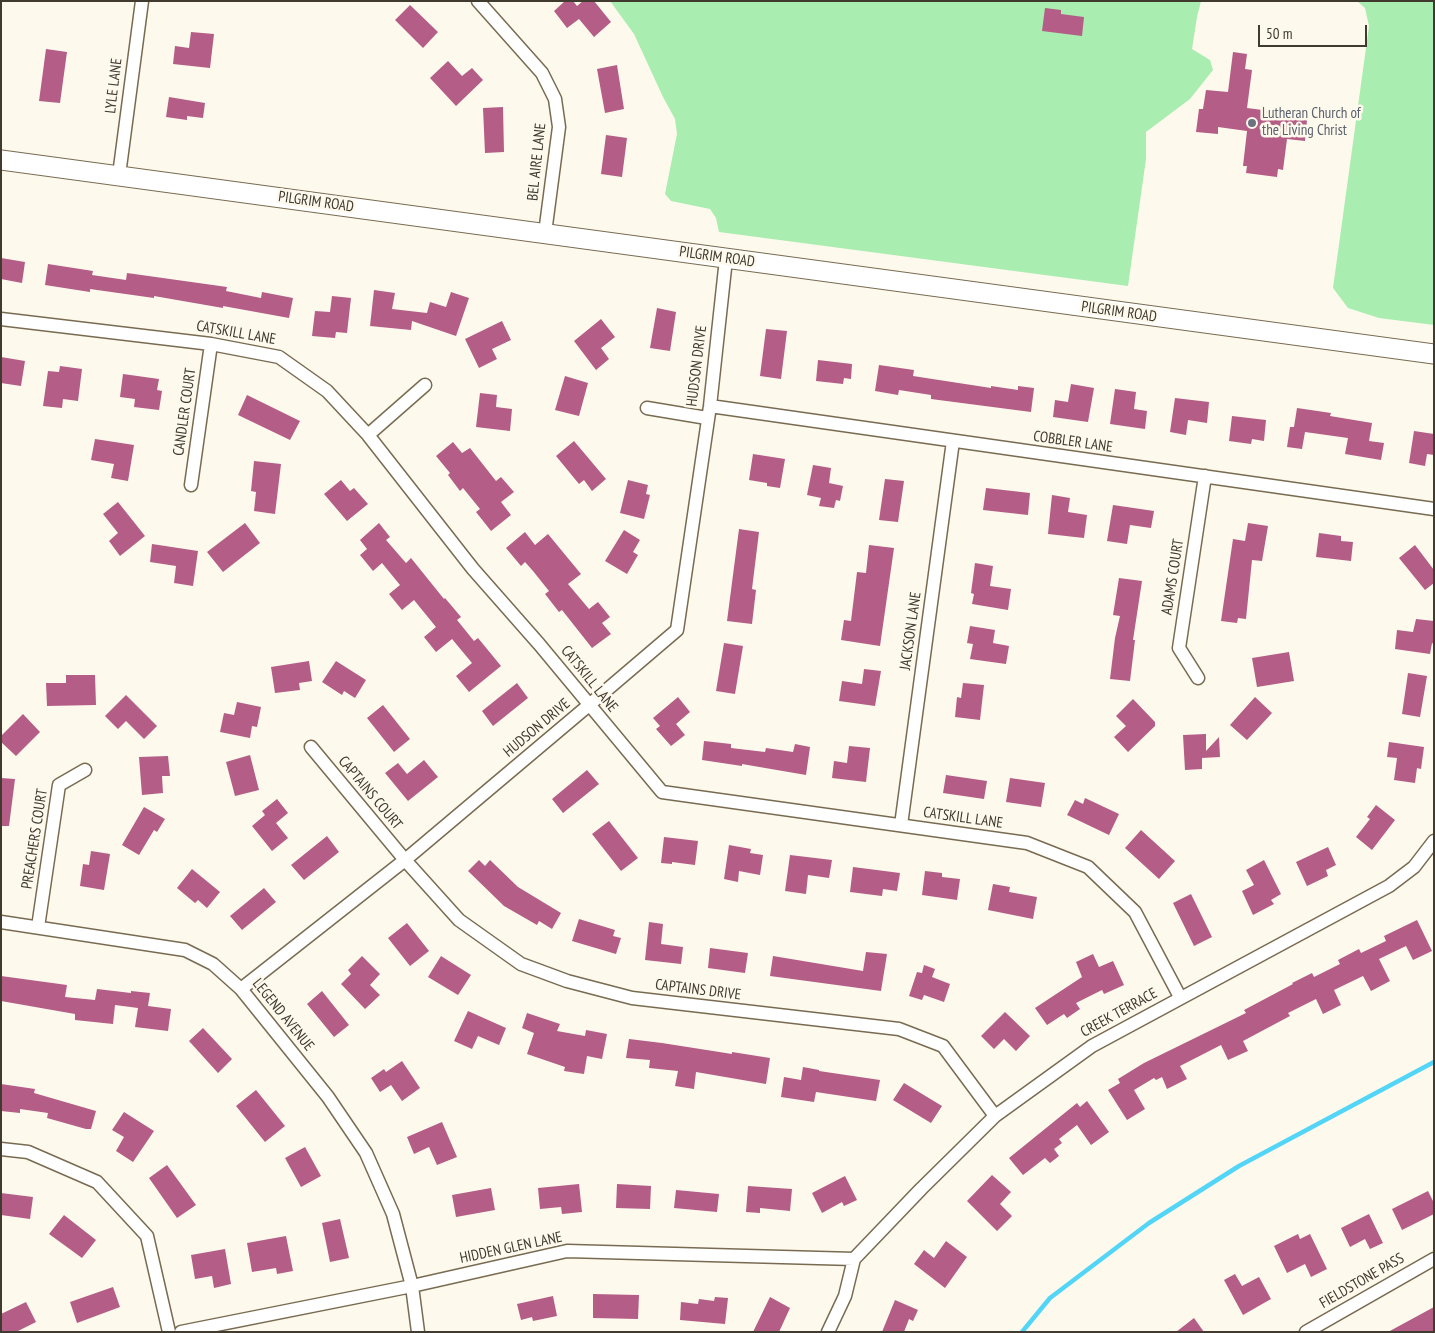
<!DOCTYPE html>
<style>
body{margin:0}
#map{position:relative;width:1435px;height:1333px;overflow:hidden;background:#fef9ed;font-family:"PT Sans Narrow",sans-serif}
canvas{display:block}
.frame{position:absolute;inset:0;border:2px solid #403a2f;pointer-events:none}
.scale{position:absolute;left:1258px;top:25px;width:109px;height:22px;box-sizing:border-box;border:2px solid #403a2f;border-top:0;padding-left:6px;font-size:15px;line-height:18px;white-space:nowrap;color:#403a2f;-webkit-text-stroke:4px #fef9ed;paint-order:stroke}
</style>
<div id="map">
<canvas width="1435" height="1333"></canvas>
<div class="frame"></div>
<div class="scale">50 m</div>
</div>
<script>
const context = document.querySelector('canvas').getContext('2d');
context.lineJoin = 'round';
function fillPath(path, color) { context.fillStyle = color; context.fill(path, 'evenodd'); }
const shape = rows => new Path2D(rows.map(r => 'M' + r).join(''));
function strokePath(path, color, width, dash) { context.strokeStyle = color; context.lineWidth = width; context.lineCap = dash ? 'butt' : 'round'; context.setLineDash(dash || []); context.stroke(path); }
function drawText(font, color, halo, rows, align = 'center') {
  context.font = font + ' "PT Sans Narrow",sans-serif'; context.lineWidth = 5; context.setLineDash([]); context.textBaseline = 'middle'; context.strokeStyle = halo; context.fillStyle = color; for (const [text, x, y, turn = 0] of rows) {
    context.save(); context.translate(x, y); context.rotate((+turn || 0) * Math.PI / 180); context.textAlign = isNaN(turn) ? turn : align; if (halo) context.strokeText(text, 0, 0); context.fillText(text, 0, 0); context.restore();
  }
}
const green = shape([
 [610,1,1201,1,1197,17,1192,49,1210,60,1213,70,1190,99,1146,132,1146,159,1128,286,719,232,716,218,710,209,671,201,665,194,677,134,675,119,663,97,634,34],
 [1357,1,1434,1,1434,325,1379,318,1348,308,1333,288,1369,26,1365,8]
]);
const stream = shape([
 [1022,1332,1050,1298,1149,1223,1239,1166,1434,1062]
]);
const building = shape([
 [565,1,573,1,577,6,583,1,594,1,611,22,594,37,579,19,567,28,554,11],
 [410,5,438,32,423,48,395,20],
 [1045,8,1061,10,1061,14,1084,17,1082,36,1042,31],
 [191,32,214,34,210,68,173,64,175,46,189,48],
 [46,49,67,52,60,103,39,101],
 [1233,52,1247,54,1245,69,1252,70,1247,108,1278,112,1277,116,1307,120,1305,141,1287,139,1283,170,1278,169,1277,177,1246,173,1247,166,1243,166,1247,131,1218,127,1218,134,1196,132,1199,109,1203,109,1206,90,1228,92],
 [448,61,462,76,472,68,483,80,456,106,430,78],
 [617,65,624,109,605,113,597,69],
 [169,97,205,103,203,118,187,116,187,120,166,117],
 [503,107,504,152,485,153,483,108],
 [606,135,627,138,622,177,601,174],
 [1,258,25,262,22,283,1,279],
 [48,264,93,271,92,275,126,280,127,273,227,287,226,291,261,298,262,292,293,298,289,318,223,306,223,308,154,296,154,298,90,289,90,292,45,285],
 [374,290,395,293,392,309,427,313,430,302,446,307,451,292,469,298,456,336,412,321,411,330,370,326],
 [332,296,351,298,347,333,336,332,335,338,312,336,315,311,330,312],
 [657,308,676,312,670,351,650,348],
 [601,319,615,337,601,348,609,359,596,370,574,341],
 [502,321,511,340,492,349,497,359,479,368,465,339],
 [766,329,787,331,781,379,760,376],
 [1,357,25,361,21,386,1,383],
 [818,360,852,364,851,379,844,378,843,384,816,381],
 [879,365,914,370,913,376,991,388,991,386,1018,390,1018,386,1034,388,1031,412,931,399,931,395,899,390,898,395,875,391],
 [60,366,82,369,78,401,63,399,62,408,43,406,48,371,59,372],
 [123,374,159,379,157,390,162,391,159,410,134,407,135,399,120,397],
 [565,376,588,383,579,416,555,410],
 [1071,384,1094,388,1088,422,1053,417,1055,400,1068,402],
 [1115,389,1136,392,1134,409,1147,411,1145,429,1110,424],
 [480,393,497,395,496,407,512,409,510,431,476,427],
 [247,395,300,421,290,440,238,415],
 [1175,398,1209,402,1207,423,1188,420,1186,435,1170,432],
 [1297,408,1331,413,1330,416,1372,423,1369,441,1384,443,1381,460,1345,454,1348,438,1305,432,1302,449,1287,447,1290,427,1294,427],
 [1232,416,1266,420,1264,441,1252,439,1251,444,1229,441],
 [1414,431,1434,434,1434,455,1427,454,1425,466,1409,463],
 [95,439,134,445,128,481,111,478,114,464,91,460],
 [574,441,606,479,592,491,584,480,579,484,556,456],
 [453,442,462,453,470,448,496,481,501,477,514,492,501,502,511,515,491,531,476,512,480,509,463,488,460,491,448,475,450,473,436,456],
 [753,454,785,459,780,488,767,486,767,483,749,480],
 [254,461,281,464,275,514,254,511,256,492,251,491],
 [813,465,831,468,829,483,843,486,840,501,836,500,834,508,819,506,821,498,807,495],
 [885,479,904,481,898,522,879,520],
 [341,480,350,491,354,488,368,504,347,521,324,494],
 [628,480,648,485,646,494,650,495,644,519,620,513],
 [986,488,1030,493,1028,515,983,510],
 [1052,495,1070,498,1068,512,1087,515,1084,538,1048,534],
 [118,502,145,536,120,556,109,541,118,533,103,514],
 [1113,505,1154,511,1151,528,1130,525,1127,544,1107,541],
 [245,523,260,543,223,572,207,552],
 [379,523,390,537,386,540,406,563,411,558,444,599,445,598,461,617,457,620,474,641,478,638,501,666,469,692,456,676,472,663,452,639,436,652,424,637,436,627,414,600,402,610,389,594,400,585,382,563,373,571,360,555,367,549,360,540],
 [1248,523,1268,526,1262,561,1252,560,1246,619,1238,618,1237,623,1221,621,1233,539,1245,541],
 [739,529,759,532,752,589,756,590,752,624,727,621],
 [624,530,640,540,633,552,638,555,627,574,605,561],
 [525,532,535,545,548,534,581,574,568,584,589,609,598,602,610,617,602,623,611,634,592,648,562,610,559,612,545,594,549,591,533,571,525,562,521,566,506,548],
 [1319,533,1341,536,1341,541,1353,542,1351,561,1316,557],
 [152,544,198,551,193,586,174,583,176,566,150,562],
 [869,545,894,548,880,646,841,640,844,620,851,621,857,572,866,573],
 [1415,545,1434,570,1434,583,1425,590,1399,558],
 [975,563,993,566,990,586,1011,589,1008,610,972,604,974,594,971,593],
 [1119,578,1142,581,1133,640,1135,640,1130,681,1110,679,1115,638,1120,616,1113,615],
 [1416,619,1434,621,1434,644,1432,643,1430,654,1395,649,1397,630,1413,632],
 [970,626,995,630,993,643,1009,646,1006,664,970,659,973,644,967,643],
 [724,643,743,646,735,694,716,691],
 [1289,652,1294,681,1257,687,1252,658],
 [309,661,312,681,299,683,300,690,275,693,271,667],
 [336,661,366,680,355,698,344,691,342,695,322,682],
 [864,669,881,671,875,706,839,701,842,681,862,684],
 [1408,673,1427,676,1420,717,1402,714],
 [66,675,95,675,96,705,47,706,46,683,66,683],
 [517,683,528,698,493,726,482,711],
 [963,683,984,685,980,720,955,717,957,697,961,698],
 [126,695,157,726,144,739,126,721,118,729,105,716],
 [678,697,690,712,676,724,685,735,671,746,656,729,660,726,653,718],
 [1255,697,1272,713,1247,740,1230,725],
 [1133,699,1155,722,1155,726,1128,752,1114,737,1126,726,1116,716],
 [237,702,261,707,257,727,252,726,250,738,220,732,224,713,234,715],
 [383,705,410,739,394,752,367,718],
 [23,714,40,732,16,756,1,742,1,736],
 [1206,734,1206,751,1219,737,1220,757,1202,758,1202,769,1185,770,1183,735],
 [704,741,731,744,731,748,765,752,766,748,793,752,795,744,810,747,806,775,742,764,742,766,702,760],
 [1389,742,1424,747,1421,769,1417,768,1415,783,1394,780,1397,758,1387,757],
 [849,746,870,748,866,782,832,778,834,761,847,763],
 [250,755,259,790,235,796,226,762],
 [168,756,170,776,162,776,163,793,142,795,139,757],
 [424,760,438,777,408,801,385,773,398,763,407,774],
 [587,770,599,784,563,813,552,799],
 [946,775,987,781,984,799,943,793],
 [1,778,15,779,9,826,1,826],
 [1010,778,1045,783,1041,807,1006,802],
 [1085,798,1119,814,1109,835,1067,815,1075,800,1083,804],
 [277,799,288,813,276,823,288,838,272,851,252,826,265,815,262,811],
 [1376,805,1395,820,1372,850,1356,837,1370,819,1367,817],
 [144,807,165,819,157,832,154,830,139,855,122,845],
 [609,821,638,858,621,871,592,834],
 [1141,830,1175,861,1159,879,1125,848],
 [327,836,339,852,304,880,291,865],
 [664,837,698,841,695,865,672,862,672,864,661,863],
 [729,845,751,849,750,853,763,855,760,875,739,871,738,882,724,879],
 [1328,847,1336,865,1326,870,1328,876,1307,886,1296,862],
 [91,851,110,854,104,890,80,886,83,864,89,865],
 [790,855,832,860,829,878,808,875,806,894,785,891],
 [479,860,485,866,490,860,518,887,561,913,552,929,539,921,537,925,504,906,468,871],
 [1264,860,1281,894,1271,900,1274,904,1253,915,1242,891,1254,885,1246,870],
 [853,867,900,873,897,891,883,889,882,896,850,892],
 [192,869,220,892,207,908,198,900,195,903,177,888],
 [925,871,942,873,942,877,960,879,957,900,922,895],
 [993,884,1010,887,1009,892,1037,897,1033,919,988,910],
 [264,888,276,902,242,930,230,916],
 [1191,894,1212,937,1194,946,1173,903],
 [579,919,615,930,613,936,621,938,616,954,572,941],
 [1417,920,1432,951,1413,960,1406,946,1379,959,1390,981,1371,991,1363,976,1334,990,1341,1005,1323,1014,1316,999,1288,1013,1290,1016,1243,1041,1248,1051,1228,1060,1221,1045,1180,1066,1187,1079,1167,1089,1162,1077,1156,1080,1154,1078,1134,1090,1145,1109,1127,1120,1108,1090,1120,1083,1118,1079,1144,1063,1246,1013,1244,1010,1293,984,1292,983,1312,973,1314,977,1340,964,1338,960,1359,949,1361,953,1386,941,1384,936],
 [649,922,663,924,661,944,683,947,681,964,645,960],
 [407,923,429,951,410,966,388,938],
 [710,948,748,953,745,973,708,968],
 [866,952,887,954,881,991,770,976,773,956,863,971],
 [1093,954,1099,967,1113,961,1124,985,1104,994,1102,990,1076,1003,1080,1009,1067,1018,1064,1014,1047,1025,1035,1008,1082,977,1076,962],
 [362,956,380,974,370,985,380,995,365,1009,341,984,351,974,348,970],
 [441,956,471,975,458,995,428,977],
 [924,965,935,969,932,977,950,984,944,1002,924,995,922,1000,909,996,917,972,922,973],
 [1,976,67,985,65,997,95,1000,97,989,131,993,131,991,150,993,148,1006,171,1009,168,1031,135,1027,138,1008,115,1005,113,1024,75,1020,75,1014,1,1001],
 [322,991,349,1025,334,1037,307,1004],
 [468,1011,506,1028,499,1045,478,1036,472,1049,454,1041],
 [1005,1012,1030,1036,1016,1051,1004,1039,994,1049,981,1036],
 [527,1013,560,1024,557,1031,585,1036,586,1030,607,1034,602,1059,587,1056,584,1074,564,1071,565,1067,527,1054,534,1033,522,1028],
 [203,1028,232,1059,218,1073,189,1041],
 [629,1039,662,1043,732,1054,732,1052,770,1058,766,1084,696,1072,694,1089,675,1086,678,1071,649,1068,650,1060,626,1058],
 [402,1061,420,1088,402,1101,391,1085,380,1092,371,1078,384,1069,386,1072],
 [803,1067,819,1070,819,1071,880,1080,876,1101,816,1092,814,1102,781,1097,784,1077,801,1080],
 [904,1083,942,1106,931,1123,893,1100],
 [1,1084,35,1089,34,1093,96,1111,91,1129,86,1129,47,1118,48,1113,20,1109,20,1113,1,1111],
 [256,1090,285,1126,265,1142,236,1106],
 [1087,1101,1109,1132,1091,1145,1077,1125,1059,1139,1062,1143,1054,1149,1059,1156,1050,1163,1045,1158,1023,1175,1009,1158,1077,1103,1080,1107],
 [124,1112,154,1131,133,1162,116,1151,124,1137,112,1130],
 [442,1122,457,1157,437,1165,429,1147,414,1154,407,1137],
 [305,1147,321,1176,301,1187,285,1158],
 [167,1165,196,1205,177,1218,149,1178],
 [992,1175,1011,1192,1000,1204,1012,1216,997,1231,967,1201],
 [845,1176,857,1200,844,1206,842,1202,822,1213,812,1193],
 [579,1184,582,1212,562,1214,561,1207,540,1209,538,1188],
 [617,1184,651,1186,650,1209,616,1208],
 [748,1186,792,1189,790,1211,760,1208,760,1213,746,1212],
 [491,1188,495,1210,456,1217,452,1195],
 [676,1190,719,1194,717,1212,674,1208],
 [1428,1191,1434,1203,1434,1214,1402,1230,1392,1209],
 [1,1193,33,1197,30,1219,1,1215],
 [1369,1214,1383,1243,1370,1249,1365,1239,1350,1247,1341,1228],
 [64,1215,96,1240,82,1258,49,1234],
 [340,1219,349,1258,330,1262,322,1223],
 [1298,1234,1300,1239,1310,1234,1327,1269,1311,1277,1305,1264,1287,1273,1274,1246],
 [286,1236,293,1271,277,1274,276,1268,252,1272,247,1243],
 [946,1241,967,1257,945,1288,914,1264,924,1250,934,1258],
 [225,1249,231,1284,214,1288,212,1276,195,1279,191,1255],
 [1235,1274,1242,1286,1259,1277,1271,1299,1243,1315,1224,1280],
 [113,1287,120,1307,77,1323,70,1302],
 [593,1294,639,1295,638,1319,593,1318],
 [553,1296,557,1316,533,1321,532,1317,521,1320,517,1304],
 [715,1297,728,1298,725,1324,680,1320,681,1302,698,1304,699,1299,714,1301],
 [770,1297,790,1308,779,1332,753,1332],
 [895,1300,918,1310,913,1321,909,1319,904,1332,882,1332],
 [26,1302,36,1322,16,1332,1,1332,1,1314],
 [1434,1307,1434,1332,1388,1332],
 [1194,1318,1204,1332,1176,1332]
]);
const street = shape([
 [478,1,542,73,555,99,559,127,545,233],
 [119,175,142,1],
 [1,319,211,344,279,357,327,391,368,435,473,569,539,644,662,792,1027,843,1088,867,1135,912,1180,997],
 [710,406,1434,509],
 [647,408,707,418],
 [368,435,425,385],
 [191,485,211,344],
 [1198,678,1179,648,1205,476],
 [311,747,405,860,459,920,521,964,567,981,632,998,899,1029,943,1046,995,1116],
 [901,825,953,441],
 [1,922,185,950,213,964,241,989,328,1097,366,1153,393,1214,412,1286,418,1332],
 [38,927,59,785,85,770],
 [241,989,405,860,589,705,677,630,710,406,726,259],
 [1,1149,28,1152,97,1182,147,1236,169,1332],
 [854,1259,921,1189,995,1116,1092,1046,1389,886,1414,867,1434,841],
 [181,1332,412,1286,567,1251,854,1259],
 [828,1332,845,1296,854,1259],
 [1306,1332,1434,1259]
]);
const secondary = shape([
 [1,160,1434,354]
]);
const markers = [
 [1252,123,5,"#6b7280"]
];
const streetNames = [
 ["LYLE LANE",114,86,-83],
 ["BEL AIRE LANE",537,162,-84],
 ["PILGRIM ROAD",316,202,8],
 ["PILGRIM ROAD",717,257,8],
 ["PILGRIM ROAD",1119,312,8],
 ["CATSKILL LANE",236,333,10],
 ["HUDSON DRIVE",697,366,-83],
 ["CANDLER COURT",185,412,-82],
 ["COBBLER LANE",1073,442,8],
 ["ADAMS COURT",1173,577,-81],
 ["JACKSON LANE",911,631,-82],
 ["CATSKILL LANE",589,679,51],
 ["HUDSON DRIVE",537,728,-40],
 ["CAPTAINS COURT",370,793,50],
 ["CATSKILL LANE",963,818,8],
 ["PREACHERS COURT",35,839,-81],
 ["CAPTAINS DRIVE",698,990,7],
 ["CREEK TERRACE",1119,1013,-29],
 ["LEGEND AVENUE",283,1015,51],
 ["HIDDEN GLEN LANE",511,1248,-12],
 ["FIELDSTONE PASS",1362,1281,-30]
];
const worshipNames = [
 ["Lutheran Church of",1262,114],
 ["the Living Christ",1262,131]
];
fillPath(green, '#a9edb0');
strokePath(stream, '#53d5f8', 4.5);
fillPath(building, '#b45d86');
strokePath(street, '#786b51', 15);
strokePath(secondary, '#786b51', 21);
strokePath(street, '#fff', 12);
strokePath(secondary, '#fff', 19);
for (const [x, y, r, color] of markers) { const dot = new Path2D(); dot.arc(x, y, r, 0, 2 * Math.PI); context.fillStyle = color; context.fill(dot); strokePath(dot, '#fef9ed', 2); }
drawText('15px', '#403a2f', '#fef9ed', streetNames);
drawText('15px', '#5b616d', '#fef9ed', worshipNames, 'left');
</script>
